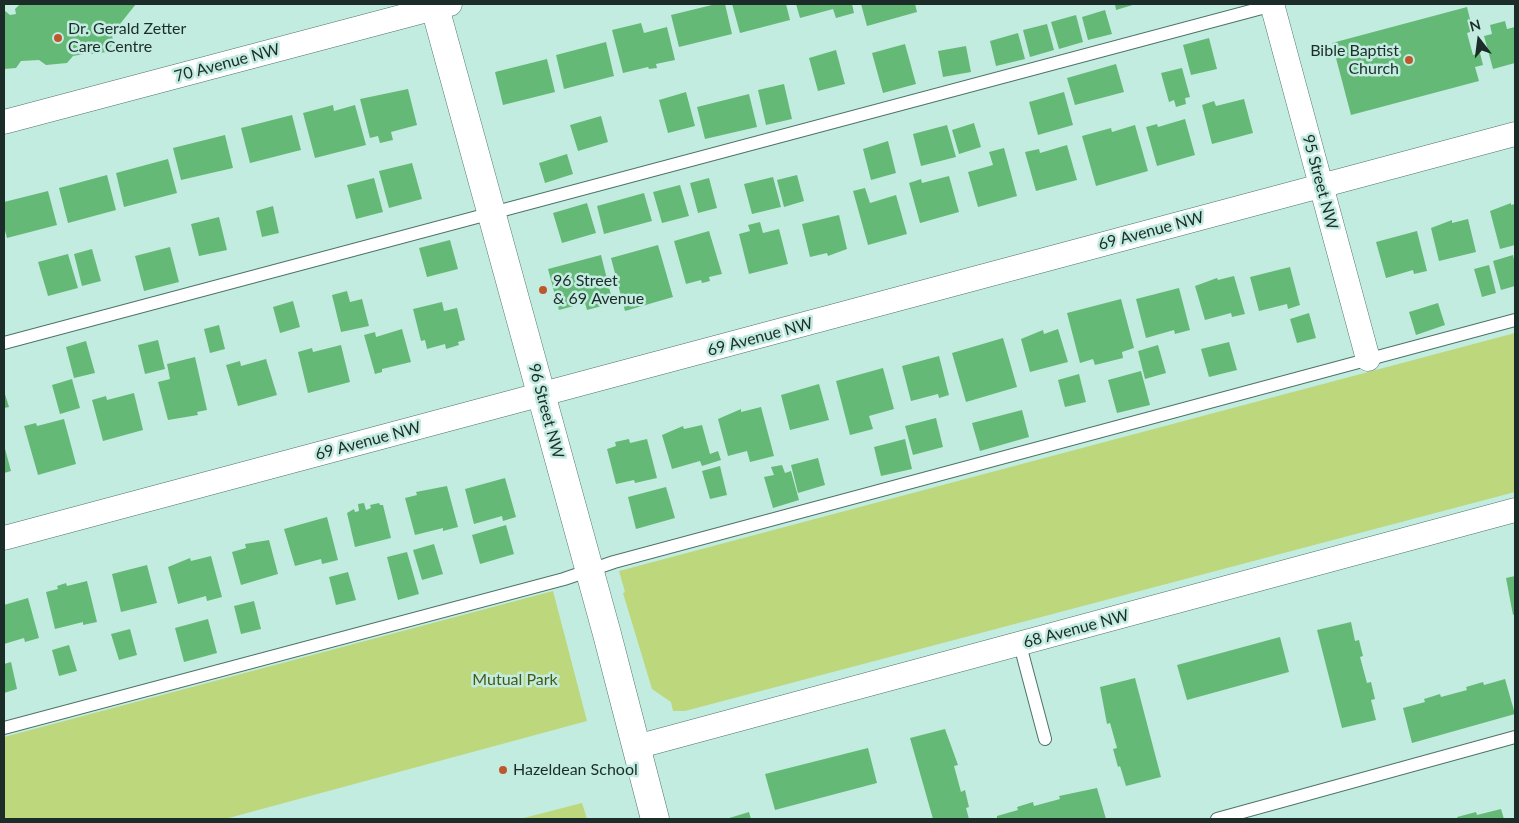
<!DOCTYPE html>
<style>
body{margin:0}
#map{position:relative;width:1519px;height:823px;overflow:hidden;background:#c3ece1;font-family:Lato,sans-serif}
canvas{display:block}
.frame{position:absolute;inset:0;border:5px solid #1c2c28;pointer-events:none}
.north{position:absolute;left:1454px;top:15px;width:50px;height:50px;-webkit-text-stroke:4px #c3ece1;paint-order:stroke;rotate:345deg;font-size:14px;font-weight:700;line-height:20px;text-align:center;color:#1c2c28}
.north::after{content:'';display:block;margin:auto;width:18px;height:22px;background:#1c2c28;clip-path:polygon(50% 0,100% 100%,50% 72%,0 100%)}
</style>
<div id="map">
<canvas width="1519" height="823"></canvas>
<div class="frame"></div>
<div class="north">N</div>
</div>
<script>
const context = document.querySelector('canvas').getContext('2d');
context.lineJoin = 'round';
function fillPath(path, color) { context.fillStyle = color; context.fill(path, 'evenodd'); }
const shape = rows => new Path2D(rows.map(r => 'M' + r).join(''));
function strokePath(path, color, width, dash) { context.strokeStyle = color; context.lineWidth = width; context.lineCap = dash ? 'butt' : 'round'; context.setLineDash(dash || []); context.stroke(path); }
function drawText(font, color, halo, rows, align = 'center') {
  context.font = font + ' Lato,sans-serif'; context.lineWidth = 5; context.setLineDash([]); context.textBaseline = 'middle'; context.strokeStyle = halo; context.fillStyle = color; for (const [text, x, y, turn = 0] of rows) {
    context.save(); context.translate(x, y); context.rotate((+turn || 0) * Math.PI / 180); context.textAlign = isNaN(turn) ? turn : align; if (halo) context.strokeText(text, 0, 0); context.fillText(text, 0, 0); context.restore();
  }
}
const green = shape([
 [1515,333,1515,492,685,711,673,711,671,702,652,689,623,593,625,592,619,571],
 [553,591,587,721,225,819,4,819,4,737],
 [582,803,587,819,520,819]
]);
const building = shape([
 [20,4,136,4,112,34,113,43,107,52,91,54,90,43,83,43,84,54,73,56,67,63,46,65,39,60,21,61,16,68,4,69,4,10,10,15,16,14,15,9],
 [716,4,725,4,732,34,679,47,671,15],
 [732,4,786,4,790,20,740,33],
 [796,4,852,4,854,13,836,18,833,9,800,18],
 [861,4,915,4,917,12,867,26],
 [1115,4,1136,4,1116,10],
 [1467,7,1473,31,1467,33,1473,55,1480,53,1483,65,1475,67,1479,81,1351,115,1332,43],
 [1105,10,1112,34,1088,40,1082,17],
 [1076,15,1083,42,1059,49,1051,22],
 [1505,21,1507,29,1515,27,1515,63,1493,69,1484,36,1492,34,1490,25],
 [641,23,644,33,667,27,675,60,656,64,657,68,649,69,648,67,623,73,612,30],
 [1047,24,1054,50,1030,57,1023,30],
 [1018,33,1025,59,996,66,990,41],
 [1209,38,1217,69,1191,75,1183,45],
 [606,42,614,76,564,89,556,55],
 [905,44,916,84,883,93,872,53],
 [966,46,971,72,943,77,938,51],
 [836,50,845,84,818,91,809,58],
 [547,59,555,92,503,105,495,72],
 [1116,64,1124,92,1075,105,1067,78],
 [1182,68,1190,97,1185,98,1186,104,1176,107,1174,100,1169,102,1161,73],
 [784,84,792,119,766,125,758,90],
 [408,89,417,125,391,132,393,140,380,143,378,136,370,138,360,99],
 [686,92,695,126,668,133,659,100],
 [1064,92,1073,125,1038,135,1029,102],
 [749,94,757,127,705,139,697,107],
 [1244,99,1253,133,1212,144,1202,105,1214,101,1216,106],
 [333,105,334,111,355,105,366,145,315,158,303,113],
 [292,115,301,150,250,163,241,128],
 [601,116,608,142,578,151,570,125],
 [1185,119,1195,155,1157,166,1146,127,1157,124,1158,127],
 [974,123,981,147,959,154,952,130],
 [947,125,956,157,921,166,913,134],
 [1135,125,1148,171,1096,186,1082,136,1111,128,1112,132],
 [225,135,233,168,181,180,173,148],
 [888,141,896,173,871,180,863,149],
 [1067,145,1077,180,1036,191,1025,152,1039,149,1040,153],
 [1004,148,1017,196,978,207,968,172,993,165,989,152],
 [567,154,573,174,545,183,539,163],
 [168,159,177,193,124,207,116,173],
 [412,163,422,199,389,208,379,171],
 [107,175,116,210,68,223,59,188],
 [797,175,804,201,784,207,777,180],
 [949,176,959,212,920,223,909,183,921,179,922,183],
 [773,177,781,207,752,214,744,184],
 [374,178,383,212,356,219,347,185],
 [709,178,717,208,698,213,690,183],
 [680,185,689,216,662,223,653,192],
 [865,188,870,203,896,195,907,234,868,245,853,191],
 [48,191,57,225,7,238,4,227,4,202],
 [644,193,652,221,604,234,597,206],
 [587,203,596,233,562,243,553,213],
 [1511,203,1511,205,1515,204,1515,245,1500,249,1490,211],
 [273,206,279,233,262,237,256,211],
 [839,215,847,249,828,256,827,253,810,257,802,224],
 [219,217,227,250,199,256,191,224],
 [1468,219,1476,252,1439,261,1431,228,1452,220,1452,223],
 [760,222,763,233,779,229,788,264,749,274,739,234,750,231,748,225],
 [709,231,722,274,709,277,710,281,702,283,701,280,686,284,674,241],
 [1417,231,1427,271,1414,274,1413,270,1386,278,1376,242],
 [450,240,458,269,427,277,419,248],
 [658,245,673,297,625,311,611,258],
 [170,247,179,282,144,291,135,256],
 [92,249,101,281,82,286,74,254],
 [68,254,78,288,48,296,38,262],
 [601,255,613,303,587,310,585,303,559,310,548,269],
 [1513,255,1515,264,1515,286,1501,290,1493,261],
 [1489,265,1496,293,1482,297,1474,269],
 [1290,267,1300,305,1288,309,1287,304,1259,311,1250,277],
 [1234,276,1245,314,1232,317,1231,313,1205,320,1195,286,1217,278,1218,280],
 [1179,288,1190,330,1175,334,1174,330,1146,338,1136,299],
 [347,291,350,302,362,299,369,326,341,332,332,295],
 [1121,299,1134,348,1122,352,1123,358,1095,365,1093,359,1080,363,1067,313],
 [293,301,300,327,280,333,273,307],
 [442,302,444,311,457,308,465,340,458,342,459,345,446,349,445,344,427,349,425,340,421,341,413,309],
 [1438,303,1445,325,1416,335,1409,312],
 [1309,313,1316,338,1297,343,1290,319],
 [219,325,225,349,210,353,204,329],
 [402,329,411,362,382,369,382,372,375,374,364,335,375,332,376,337],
 [1058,329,1068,362,1030,372,1021,339,1043,330,1044,334],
 [1003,338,1017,387,966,402,952,353],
 [158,340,165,369,145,374,138,345],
 [86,341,95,373,74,378,66,347],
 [1229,342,1237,370,1209,377,1201,349],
 [341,345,350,382,308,393,298,352,312,348,313,352],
 [1158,345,1166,373,1145,379,1138,351],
 [939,356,949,395,939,398,938,394,911,401,902,366],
 [195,357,207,410,197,412,198,415,168,420,158,382,170,379,167,364],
 [266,359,277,395,238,406,226,365,240,361,241,366],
 [883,368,894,409,869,416,873,429,850,435,836,381],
 [1141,371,1150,405,1117,413,1108,380],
 [1079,374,1086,402,1065,407,1058,380],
 [72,379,80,408,60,414,52,385],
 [819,384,829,420,790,430,781,395],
 [4,391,9,407,4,408],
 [134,393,143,430,103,441,92,400,106,396,107,400],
 [761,407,774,456,750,462,747,451,728,456,718,419,741,409,741,412],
 [1022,410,1029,437,980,451,972,423],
 [936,418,943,447,913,455,905,426],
 [64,419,76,464,38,475,24,426,36,423,37,426],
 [702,425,710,454,718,451,721,460,702,466,700,461,672,469,662,435,683,426,684,429],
 [629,439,630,443,647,439,657,478,635,483,634,480,616,484,607,449,616,446,615,442],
 [905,439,912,469,881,476,874,447],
 [4,445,11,471,4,473],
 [818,458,825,485,798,493,791,465],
 [782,465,785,473,791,471,799,500,773,508,764,477,774,475,771,467],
 [720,466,727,495,710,499,702,471],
 [505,478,516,517,503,521,502,516,474,524,465,489],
 [447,486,458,527,443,531,443,528,415,535,405,498,417,495,416,492],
 [666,487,675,518,636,529,628,497],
 [364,503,366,510,371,508,370,505,379,503,380,505,383,505,391,538,355,547,347,513,354,509,355,512,359,511,358,504],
 [327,517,338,560,322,564,321,559,295,566,284,529],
 [506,525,514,554,480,564,472,535],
 [269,540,278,574,241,585,232,552,246,548,245,544],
 [434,544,443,574,422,580,413,550],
 [407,552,419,594,398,600,387,557],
 [211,556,222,597,207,601,206,596,178,604,168,567,190,558,191,561],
 [147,565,157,603,121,612,112,574],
 [348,572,356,600,336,605,329,577],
 [1515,576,1515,614,1513,615,1506,578],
 [87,581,97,622,83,625,83,622,55,629,46,592,58,589,57,586,66,583,67,586],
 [28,598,39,638,25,642,24,638,4,644,4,605],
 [254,601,261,629,241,634,234,606],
 [208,619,217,653,184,662,175,628],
 [1351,622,1355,641,1359,640,1363,656,1360,657,1367,683,1371,682,1375,699,1371,700,1376,720,1342,728,1317,630],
 [130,629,137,655,119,660,111,634],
 [1280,637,1289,672,1187,700,1177,665],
 [69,645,77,671,59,676,52,650],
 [11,662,17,689,4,693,4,664],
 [1135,678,1161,777,1126,786,1120,766,1118,767,1113,749,1117,748,1110,723,1107,724,1100,687],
 [1505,679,1515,714,1412,743,1403,708,1425,702,1424,699,1440,694,1441,697,1467,690,1466,687,1483,682,1484,685],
 [945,729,958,765,954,766,961,792,965,790,969,807,966,808,969,819,933,819,910,738],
 [868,748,877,783,775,810,765,774],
 [1097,788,1106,819,997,819,997,816,1018,810,1017,807,1033,802,1034,806,1060,799,1059,796],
 [1501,809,1504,819,1458,819,1457,817,1476,812,1477,815],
 [749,812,751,819,726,819]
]);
const service = shape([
 [4,343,1277,4],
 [1020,645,1045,739],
 [4,728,564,579,614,562,1515,320],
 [1217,819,1515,737]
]);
const minor = shape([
 [1272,4,1368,359],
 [4,122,450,4],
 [4,538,1515,134],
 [636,747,1515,510]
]);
const tertiary = shape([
 [434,4,607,634,655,819]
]);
const markers = [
 [58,38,5,"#be582c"],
 [1409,60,5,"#be582c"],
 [543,290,5,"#be582c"],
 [503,770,5,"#be582c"]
];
const poiNames = [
 ["Dr. Gerald Zetter",68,29],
 ["Care Centre",68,47],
 ["Bible Baptist",1399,51,"right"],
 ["Church",1399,69,"right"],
 ["96 Street",553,281],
 ["& 69 Avenue",553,299],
 ["Hazeldean School",513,770]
];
const streetNames = [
 ["70 Avenue NW",227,63,-15],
 ["95 Street NW",1320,182,75],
 ["69 Avenue NW",1151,231,-15],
 ["69 Avenue NW",760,337,-15],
 ["96 Street NW",546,411,75],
 ["69 Avenue NW",368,441,-15],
 ["68 Avenue NW",1076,629,-15]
];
const parkNames = [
 ["Mutual Park",515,680]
];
fillPath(green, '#bcd77c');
fillPath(building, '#65b976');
strokePath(service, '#4d7368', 14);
strokePath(minor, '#4d7368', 25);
strokePath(tertiary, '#4d7368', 29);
strokePath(service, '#fff', 12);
strokePath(minor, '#fff', 24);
strokePath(tertiary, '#fff', 28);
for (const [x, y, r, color] of markers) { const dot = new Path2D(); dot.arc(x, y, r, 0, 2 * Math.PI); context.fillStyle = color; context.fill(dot); strokePath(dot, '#c3ece1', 2); }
drawText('16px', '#1c2c28', '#c3ece1', poiNames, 'left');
drawText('16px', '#1c2c28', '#c3ece1', streetNames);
drawText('16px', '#485913', '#c3ece1', parkNames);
</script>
